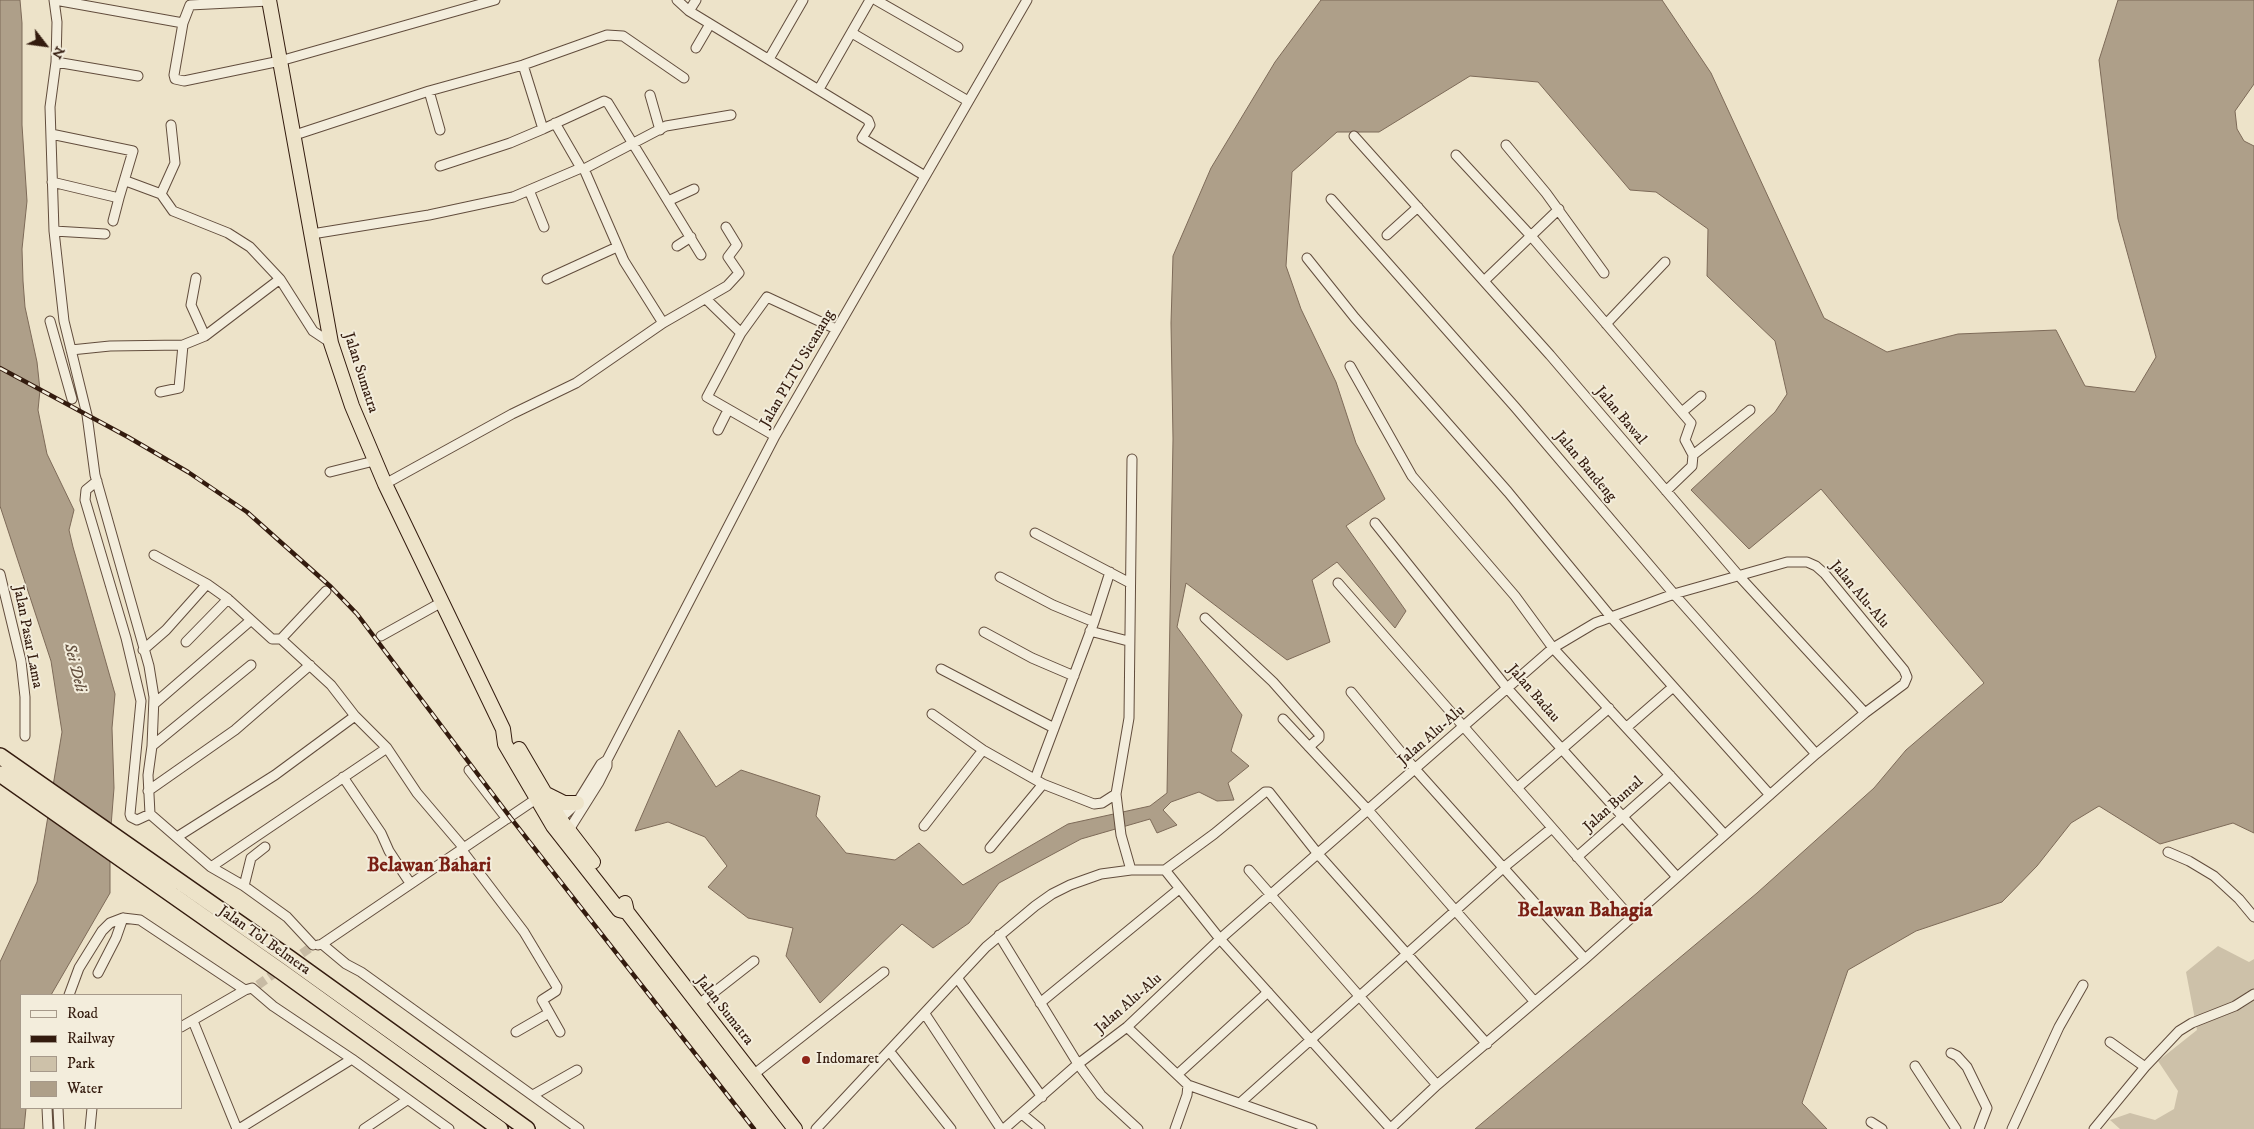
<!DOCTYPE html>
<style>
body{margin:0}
#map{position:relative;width:2254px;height:1129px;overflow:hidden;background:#ede3c9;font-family:"IM FELL DW Pica",serif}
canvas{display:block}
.legend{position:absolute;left:20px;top:994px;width:162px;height:115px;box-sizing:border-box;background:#f3eddc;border:1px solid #a6998a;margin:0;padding:6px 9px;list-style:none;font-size:15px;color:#331b0e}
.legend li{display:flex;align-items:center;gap:10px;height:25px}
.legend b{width:25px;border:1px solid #a6998a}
.north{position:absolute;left:20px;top:20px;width:50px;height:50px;-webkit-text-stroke:4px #f3eddc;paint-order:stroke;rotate:120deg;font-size:14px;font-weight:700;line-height:20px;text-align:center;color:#331b0e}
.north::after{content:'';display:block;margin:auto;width:18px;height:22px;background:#331b0e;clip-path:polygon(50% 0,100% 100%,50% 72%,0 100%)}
</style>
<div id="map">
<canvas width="2254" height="1129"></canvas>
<ul class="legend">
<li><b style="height:6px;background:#f3eddc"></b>Road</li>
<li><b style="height:6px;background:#331b0e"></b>Railway</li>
<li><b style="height:14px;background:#cdc1a9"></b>Park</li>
<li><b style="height:14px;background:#ae9f89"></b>Water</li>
</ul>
<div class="north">N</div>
</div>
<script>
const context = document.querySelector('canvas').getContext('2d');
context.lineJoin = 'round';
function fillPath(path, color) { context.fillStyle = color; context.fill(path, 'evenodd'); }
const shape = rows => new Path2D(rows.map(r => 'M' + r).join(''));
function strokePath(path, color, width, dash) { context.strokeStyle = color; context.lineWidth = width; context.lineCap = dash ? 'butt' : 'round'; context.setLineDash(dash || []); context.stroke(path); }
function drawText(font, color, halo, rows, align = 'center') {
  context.font = font + ' "IM FELL DW Pica",serif'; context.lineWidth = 4; context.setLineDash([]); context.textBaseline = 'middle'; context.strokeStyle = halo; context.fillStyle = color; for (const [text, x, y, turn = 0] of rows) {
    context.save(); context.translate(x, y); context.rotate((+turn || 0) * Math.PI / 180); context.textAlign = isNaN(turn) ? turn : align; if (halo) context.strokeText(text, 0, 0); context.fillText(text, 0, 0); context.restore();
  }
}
const green = shape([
 [2218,946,2249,962,2254,959,2254,1129,2120,1129,2110,1120,2130,1113,2155,1120,2174,1109,2178,1091,2158,1061,2197,1030,2186,972]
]);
const water = shape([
 [0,0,20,0,22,23,22,125,27,201,22,249,23,281,25,307,37,362,40,390,38,410,47,454,74,510,69,530,73,547,115,694,112,728,114,788,110,839,110,893,51,995,21,995,21,1108,26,1108,24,1129,0,1129,0,962,37,882,62,732,51,661,0,506,0,0],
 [1321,0,1662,0,1711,73,1824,318,1887,352,1958,334,2056,330,2085,386,2135,392,2156,357,2118,219,2099,60,2118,0,2254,0,2254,84,2235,111,2237,129,2244,141,2254,146,2254,833,2233,823,2160,844,2099,806,2071,823,2037,866,2002,902,1916,931,1848,970,1802,1103,1827,1129,1475,1129,1757,893,1874,788,1906,750,1984,683,1821,489,1749,549,1691,490,1775,412,1787,394,1775,341,1707,276,1708,229,1656,192,1630,190,1538,82,1470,76,1379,132,1337,132,1292,172,1286,266,1301,309,1336,382,1356,443,1385,499,1346,526,1406,611,1395,628,1337,562,1312,580,1330,642,1287,660,1186,583,1177,627,1242,715,1231,751,1249,766,1228,783,1234,800,1217,801,1199,792,1171,802,1163,810,1177,825,1157,833,1150,819,1081,839,999,883,969,923,933,948,902,924,820,1003,786,956,793,928,748,918,708,887,727,866,705,837,668,822,635,831,679,730,716,787,741,770,820,796,816,816,846,853,895,860,919,843,963,885,1068,824,1150,806,1167,793,1173,439,1171,323,1173,256,1211,168,1275,62,1321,0]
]);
const minorTunnel = shape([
 [258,985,311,947]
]);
const minor = shape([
 [54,0,57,22,56,62,50,107,54,231,64,321,87,415,95,475,149,666,154,697,152,746,148,775,150,814,211,867,244,886,287,917,313,945],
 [55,0,183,23],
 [677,0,689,11,868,120,870,125,862,138,925,176],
 [876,0,958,47],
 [269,1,190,5,183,23,174,75,175,79,184,81,280,61,495,0],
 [689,11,696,0],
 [852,33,968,101],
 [696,48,710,24],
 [769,59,803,0],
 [56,62,138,76],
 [523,65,543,129,604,101,608,103,701,255],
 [819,89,870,0],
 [429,91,440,130],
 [650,95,660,130],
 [555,123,581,168],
 [51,134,133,151,119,198,52,182],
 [295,135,429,91,523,65,607,35,623,36,684,78],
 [1354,136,1550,355,1739,576,1865,713],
 [1506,145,1546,193,1604,273],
 [1456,155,1531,236,1691,423,1685,440,1693,455,1692,466,1666,491],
 [440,166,510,143,543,129],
 [584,169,624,261,663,323],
 [126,181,161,194,173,211,228,233,250,247,280,279,313,331,331,343],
 [529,190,544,227],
 [161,194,175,163,171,125],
 [1331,199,1515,407,1674,594,1816,754],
 [668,201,694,189],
 [113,221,119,198],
 [54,231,105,234],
 [312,234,429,215,513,197,581,168,584,169,666,126,731,115],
 [1387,235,1418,207],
 [677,246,691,237],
 [1307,258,1355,318,1508,492,1611,617,1770,795],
 [196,278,191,305,205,336],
 [547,279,617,247],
 [1484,281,1559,209],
 [706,299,741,333],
 [50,321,72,399],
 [1606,324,1665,262],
 [71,350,110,346,183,345,205,336,280,279],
 [1350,366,1412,476,1515,596,1553,648,1724,834],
 [160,392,179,388,183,345],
 [1682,412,1701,396],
 [718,430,728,410],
 [775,436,707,397,741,333,767,297,836,329],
 [1693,455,1750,410],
 [330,472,374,461],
 [97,481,86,490,85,500,126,638,141,701,130,814,131,817,137,820,150,814],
 [385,484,512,414,576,383,663,323,727,286,739,273,728,257,737,245,726,227],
 [1375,523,1507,688,1677,877],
 [1035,533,1130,583],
 [154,555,207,584,228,599,272,639,281,639],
 [0,574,21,661,25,697,25,736],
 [1000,577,1053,605,1094,622],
 [1338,583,1631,918],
 [326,591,281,639,331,685,355,716,387,748,417,793,463,847],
 [1205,618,1273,682,1319,734,1319,738,1309,747],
 [1090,631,1128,641],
 [984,632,1032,658,1074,676],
 [381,636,442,602],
 [186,642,228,599],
 [143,650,166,630,207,584],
 [941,669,1054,728],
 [1351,692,1415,769,1585,959],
 [154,704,250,621],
 [932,714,983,750,1043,784,1094,804,1102,803,1116,794],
 [1283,719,1368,810,1534,1001],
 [1627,727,1673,687],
 [152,746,251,665],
 [469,770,507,819],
 [343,777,381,833,389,851,410,883],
 [1035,779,1094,622,1110,572],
 [1517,788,1609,708],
 [148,791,235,730,310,665],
 [557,822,577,803,601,764,607,760,775,436,1027,0],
 [924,826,983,750],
 [567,833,599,782,607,766,607,760],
 [177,837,275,775,355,716],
 [990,848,1043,784],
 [461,849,524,932,557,987,556,991,542,1000,560,1032],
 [2168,852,2189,861,2214,876,2239,899,2254,917],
 [1577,857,1670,775],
 [211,867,387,748],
 [1131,870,1121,835,1116,794,1129,718,1132,459],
 [1165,870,1214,834,1265,792,1269,792,1318,854,1487,1044],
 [1249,870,1437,1085],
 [244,886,251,858,265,847],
 [999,935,1078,1064,1101,1095,1138,1129],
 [322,944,346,964,361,972,579,1129],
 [318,945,322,944,536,799],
 [98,973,116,938,123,918],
 [958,979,1042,1097],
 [69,995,79,968,102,931,110,923,123,918,140,920,245,990,252,988,273,1006,352,1059,449,1129],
 [1040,1003,1179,889],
 [699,1004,754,961],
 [925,1014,1001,1129],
 [193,1021,237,1129],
 [181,1027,245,990],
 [1127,1027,1188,1085,1312,1129],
 [516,1032,549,1013],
 [2110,1042,2145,1067],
 [890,1052,951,1129],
 [1951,1053,1957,1056,1967,1067,1987,1108,1979,1129],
 [1915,1066,1956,1129],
 [1178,1074,1268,992],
 [753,1075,884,972],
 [533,1095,577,1070],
 [1240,1103,1503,868,1552,828],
 [47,1108,48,1129],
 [58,1108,59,1129],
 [1022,1114,1040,1129],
 [1871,1122,1882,1129],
 [90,1129,92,1108],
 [239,1129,352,1059],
 [364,1129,407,1100],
 [816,1129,986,947,1035,906,1052,894,1070,885,1101,874,1131,870,1165,870,1220,939,1390,1128],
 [1004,1129,1078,1064,1127,1027,1220,939,1553,648,1595,623,1674,594,1787,562,1807,562,1816,566,1825,574,1904,670,1907,677,1904,684,1865,713,1816,754,1585,959,1437,1085,1390,1129],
 [1175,1129,1187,1095,1188,1085],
 [2012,1129,2059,1027,2083,985],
 [2094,1129,2145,1067,2179,1031,2192,1023,2235,1006,2254,994]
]);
const trunk = shape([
 [269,0,331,343,352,406,385,484,503,729,505,744,553,826,619,910,627,912],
 [519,749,560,819,593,862],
 [546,794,564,803,577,803],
 [625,903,627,912,795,1129]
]);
const motorway = shape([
 [0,756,289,958,527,1129],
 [0,774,282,972,500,1129]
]);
const rail = shape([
 [0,368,128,437,188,472,247,512,331,587,357,614,510,817,754,1129]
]);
const markers = [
 [806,1060,5,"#8f2418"]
];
const streetNames = [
 ["Jalan PLTU Sicanang",798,369,-60],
 ["Jalan Sumatra",360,373,72],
 ["Jalan Bawal",1620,416,50],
 ["Jalan Bandeng",1585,467,50],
 ["Jalan Alu-Alu",1859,595,50],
 ["Jalan Pasar Lama",27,637,79],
 ["Jalan Badau",1533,694,49],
 ["Jalan Alu-Alu",1432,736,-41],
 ["Jalan Buntal",1614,805,-42],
 ["Jalan Tol Belmera",264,941,35],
 ["Jalan Alu-Alu",1129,1004,-41],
 ["Jalan Sumatra",724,1011,52]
];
const poiNames = [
 ["Indomaret",816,1060]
];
const waterNames = [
 ["Sei Deli",74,668,76]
];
const districtNames = [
 ["Belawan Bahari",429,867],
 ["Belawan Bahagia",1585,912]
];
fillPath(green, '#cdc1a9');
fillPath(water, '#ae9f89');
strokePath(water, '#7d6a58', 1);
strokePath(minorTunnel, '#c8bba4', 9, [9, 4.5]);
strokePath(minor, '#624d3d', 11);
strokePath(trunk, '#331b0e', 16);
strokePath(motorway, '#331b0e', 18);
strokePath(minor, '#f3eddc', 9);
strokePath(trunk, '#ede3c9', 14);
strokePath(motorway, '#ede3c9', 15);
strokePath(rail, '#331b0e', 4.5);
strokePath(rail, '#f3eddc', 2.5, [8]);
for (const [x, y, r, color] of markers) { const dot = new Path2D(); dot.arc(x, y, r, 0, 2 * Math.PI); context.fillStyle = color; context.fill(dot); strokePath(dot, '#f3eddc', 2); }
drawText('15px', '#331b0e', '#f3eddc', streetNames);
drawText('15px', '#331b0e', '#f3eddc', poiNames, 'left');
drawText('italic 16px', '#64503f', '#f3eddc', waterNames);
drawText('bold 20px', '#7a1f14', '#f3eddc', districtNames);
</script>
